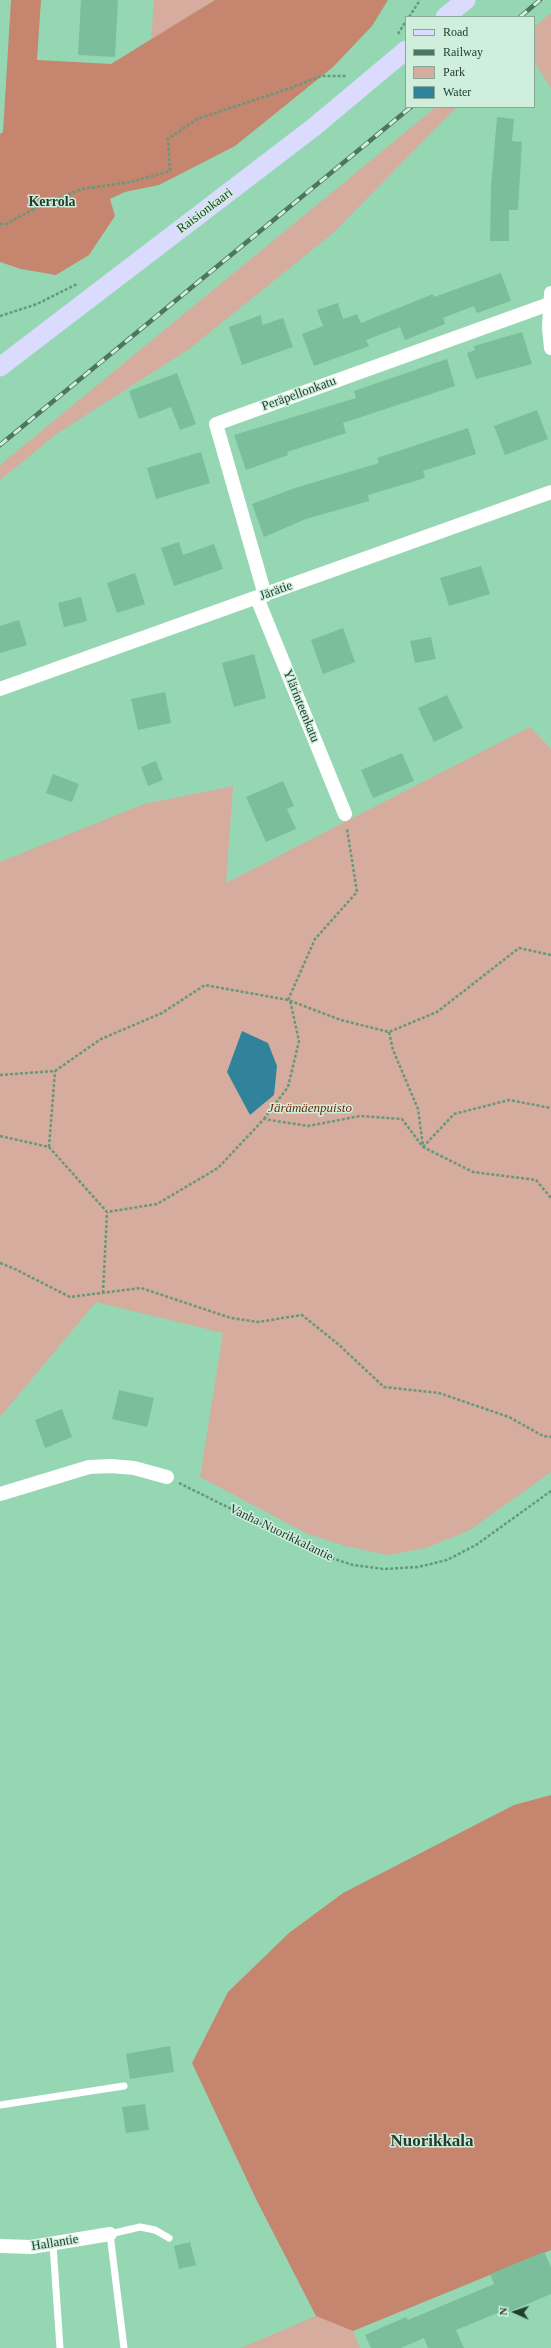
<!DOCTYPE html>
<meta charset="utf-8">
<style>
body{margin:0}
#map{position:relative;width:551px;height:2348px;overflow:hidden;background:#95d7b3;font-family:Georgia,serif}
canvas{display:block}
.legend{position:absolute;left:405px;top:16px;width:130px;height:92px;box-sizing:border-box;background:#cfefdc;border:1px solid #8aa897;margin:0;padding:5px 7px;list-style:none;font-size:12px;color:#223d2f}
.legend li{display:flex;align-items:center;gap:8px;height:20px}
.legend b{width:20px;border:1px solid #8aa897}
.north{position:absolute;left:495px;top:2292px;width:40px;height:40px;-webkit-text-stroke:3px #cfefdc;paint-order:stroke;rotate:273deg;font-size:11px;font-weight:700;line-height:16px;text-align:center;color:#223d2f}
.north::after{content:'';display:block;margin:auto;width:14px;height:18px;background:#223d2f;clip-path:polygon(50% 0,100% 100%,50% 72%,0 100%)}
</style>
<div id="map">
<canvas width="551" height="2348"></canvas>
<ul class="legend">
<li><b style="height:5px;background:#dbdbfe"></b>Road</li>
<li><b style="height:5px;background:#4d7660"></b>Railway</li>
<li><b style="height:11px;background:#d5ac9d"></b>Park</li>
<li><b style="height:11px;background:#30839a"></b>Water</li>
</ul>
<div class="north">N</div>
</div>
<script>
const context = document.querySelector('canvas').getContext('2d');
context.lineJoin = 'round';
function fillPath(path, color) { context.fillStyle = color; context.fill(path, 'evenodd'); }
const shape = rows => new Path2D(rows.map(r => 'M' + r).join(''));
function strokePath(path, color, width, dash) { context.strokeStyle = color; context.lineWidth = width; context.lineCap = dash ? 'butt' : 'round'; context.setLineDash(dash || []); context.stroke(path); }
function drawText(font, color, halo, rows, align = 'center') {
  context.font = font + ' Georgia,serif'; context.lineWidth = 3; context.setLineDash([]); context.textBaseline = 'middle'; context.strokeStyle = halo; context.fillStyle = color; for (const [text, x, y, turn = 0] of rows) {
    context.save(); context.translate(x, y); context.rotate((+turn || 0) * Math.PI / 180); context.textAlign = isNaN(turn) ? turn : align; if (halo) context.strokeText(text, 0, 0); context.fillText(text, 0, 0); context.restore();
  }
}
const green = shape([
 [154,0,215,0,151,40],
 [551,13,551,88,534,62,534,27],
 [436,107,457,107,332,234,189,349,58,433,0,480,0,465],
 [530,727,551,749,551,1472,470,1530,426,1548,388,1555,345,1546,308,1534,200,1477,223,1333,96,1302,0,1417,0,862,144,804,233,786,226,883],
 [316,2316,353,2331,360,2348,241,2348]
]);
const forest = shape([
 [11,0,41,0,37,60,111,64,215,0,388,0,372,26,333,67,235,146,159,185,125,192,110,199,115,216,89,255,56,275,21,269,0,262,0,134,3,132],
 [551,1795,551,2250,353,2331,316,2316,256,2199,192,2063,228,1992,289,1933,343,1893,514,1805]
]);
const water = shape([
 [242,1031,268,1043,277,1066,274,1095,250,1115,227,1072]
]);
const building = shape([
 [81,0,118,0,115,57,78,55],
 [497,117,514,119,512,141,522,142,518,210,509,210,509,241,490,241,491,187],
 [501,273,511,301,477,313,474,306,443,318,445,324,405,340,400,327,366,340,369,346,314,366,302,334,323,326,317,310,338,303,343,319,357,314,361,323,433,294,434,297],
 [261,315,262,325,283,318,293,347,242,365,229,327],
 [522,332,532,364,476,379,467,353,475,350,474,346],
 [447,359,455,386,343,423,346,433,287,452,288,455,246,470,234,435,356,398,354,391],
 [177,373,196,424,180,430,171,407,139,419,129,391],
 [537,410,548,439,505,455,494,426],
 [468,428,476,454,423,471,425,478,368,495,369,501,306,519,264,537,252,504,295,488,379,463,377,458],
 [201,452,210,483,156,499,147,468],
 [179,542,183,555,214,544,223,569,174,586,161,548],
 [481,566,490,594,449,606,440,578],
 [135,573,145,604,117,613,107,583],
 [81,597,87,621,64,627,58,603],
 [19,620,27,645,0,653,0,626],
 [343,628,355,662,323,674,311,640],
 [431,637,436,659,415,663,410,641],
 [254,654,266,698,234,707,222,663],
 [165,692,171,723,138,730,131,699],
 [447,695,463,728,434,742,418,708],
 [402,753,414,781,373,798,361,770],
 [156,761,163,780,148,786,141,767],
 [53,774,79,784,72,802,46,793],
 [283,781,294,806,287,809,296,829,266,842,246,797],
 [119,1390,154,1398,147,1427,112,1419],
 [62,1409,72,1437,45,1448,35,1420],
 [170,2046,174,2072,130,2079,126,2054],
 [145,2104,149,2130,126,2133,122,2107],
 [190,2242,196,2265,179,2269,174,2246],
 [544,2252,551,2267,551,2294,506,2313,505,2310,456,2330,464,2348,428,2348,424,2338,401,2348,371,2348,365,2335,406,2317,408,2320,494,2284,490,2274]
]);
const path = shape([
 [409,17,420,0],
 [398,34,406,21],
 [0,224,6,224,43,204,82,189,131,182,170,171,168,139,197,119,288,89,321,76,347,76],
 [0,316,37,304,77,284],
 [288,1000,315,939,357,892,347,829],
 [389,1032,393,1050,418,1109,423,1146],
 [0,1075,55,1071,101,1039,162,1013,205,985,288,1000,341,1020,389,1032,437,1012,519,948,551,955],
 [264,1119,288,1087,299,1041,290,1000],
 [0,1136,49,1147,107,1212,157,1204,218,1168,264,1119,308,1126,360,1116,402,1119,423,1147,473,1172,536,1180,551,1198],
 [49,1147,55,1071],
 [423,1147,454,1114,509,1100,551,1108],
 [0,1263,15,1269,70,1297,141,1288,231,1318,258,1322,302,1315,338,1344,384,1387,439,1393,509,1417,543,1436,551,1437],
 [103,1293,107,1212],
 [179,1483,328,1557,353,1565,384,1569,418,1567,447,1560,476,1545,551,1491]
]);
const service = shape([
 [0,2105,124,2086],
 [53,2245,60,2348],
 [124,2348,110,2234,140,2227,155,2230,169,2238]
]);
const minor = shape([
 [551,293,549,328,551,348],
 [265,595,216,424,549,304],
 [257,598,345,814],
 [0,689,551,492],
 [0,1494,89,1467,111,1466,134,1468,167,1477],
 [0,2246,31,2247,110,2234]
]);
const secondary = shape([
 [445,17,466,0],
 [0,367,314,127,406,50]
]);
const rail = shape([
 [520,17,540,0],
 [0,445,411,107]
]);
const streetNames = [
 ["Raisionkaari",205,211,-37],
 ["Peräpellonkatu",299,394,-20],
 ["Järätie",276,591,-20],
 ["Ylärinteenkatu",301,706,68],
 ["Vanha Nuorikkalantie",281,1533,26],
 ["Hallantie",55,2243,-9]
];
const parkNames = [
 ["Järämäenpuisto",310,1109]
];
const neighbourhoodNames = [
 ["Kerrola",52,202]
];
const districtNames = [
 ["Nuorikkala",432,2142]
];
fillPath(green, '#d5ac9d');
fillPath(forest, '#c5856e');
fillPath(water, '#30839a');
fillPath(building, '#7bbe9b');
strokePath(path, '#66987d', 2.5, [3, 2]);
strokePath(service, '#fff', 7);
strokePath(minor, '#fff', 14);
strokePath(secondary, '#dbdbfe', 19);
strokePath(rail, '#4d7660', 4.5);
strokePath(rail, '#cfefdc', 3, [9]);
drawText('13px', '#223d2f', '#cfefdc', streetNames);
drawText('italic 13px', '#722503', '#cfefdc', parkNames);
drawText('bold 14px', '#223d2f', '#cfefdc', neighbourhoodNames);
drawText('bold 17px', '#223d2f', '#cfefdc', districtNames);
</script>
